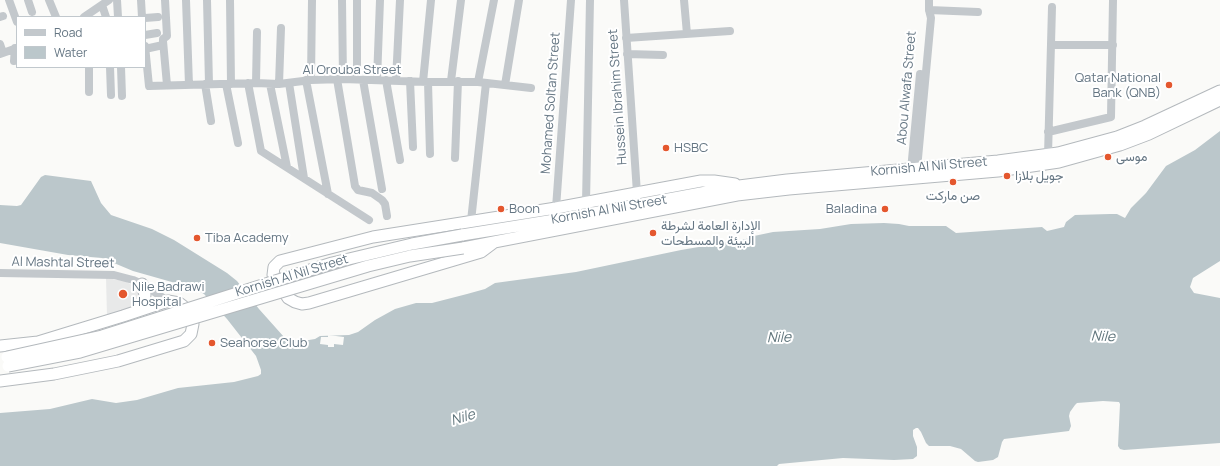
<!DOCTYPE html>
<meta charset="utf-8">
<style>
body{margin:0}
#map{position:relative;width:1220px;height:466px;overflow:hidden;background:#fafaf8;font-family:Manrope,sans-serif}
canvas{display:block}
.legend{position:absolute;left:16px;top:16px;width:130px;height:52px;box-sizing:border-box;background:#fff;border:1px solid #c1c8cd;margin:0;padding:5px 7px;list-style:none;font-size:12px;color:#657683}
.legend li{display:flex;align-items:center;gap:8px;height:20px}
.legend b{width:20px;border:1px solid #c1c8cd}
</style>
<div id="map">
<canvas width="1220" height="466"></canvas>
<ul class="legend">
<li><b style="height:5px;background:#c3c8cc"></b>Road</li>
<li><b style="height:11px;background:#bbc7cb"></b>Water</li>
</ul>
</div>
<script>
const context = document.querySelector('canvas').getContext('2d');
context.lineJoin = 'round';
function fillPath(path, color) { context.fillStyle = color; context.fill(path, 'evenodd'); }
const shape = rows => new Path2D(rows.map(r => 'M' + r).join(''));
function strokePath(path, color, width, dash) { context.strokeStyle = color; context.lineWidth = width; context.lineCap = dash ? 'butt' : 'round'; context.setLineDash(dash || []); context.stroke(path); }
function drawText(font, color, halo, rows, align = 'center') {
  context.font = font + ' Manrope,Vazirmatn,sans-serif'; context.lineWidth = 4; context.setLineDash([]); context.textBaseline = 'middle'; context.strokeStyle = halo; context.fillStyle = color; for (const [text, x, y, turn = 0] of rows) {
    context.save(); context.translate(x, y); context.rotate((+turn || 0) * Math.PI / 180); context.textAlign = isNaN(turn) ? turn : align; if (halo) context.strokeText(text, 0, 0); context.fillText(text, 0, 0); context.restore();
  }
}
const built = shape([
 [106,278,125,281,132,285,139,291,140,297,133,309,107,316]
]);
const water = shape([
 [1220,131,1220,261,1193,278,1190,287,1194,293,1220,298,1220,443,1124,450,1120,449,1118,446,1120,404,1119,402,1103,401,1077,403,1075,405,1070,412,1069,416,1071,426,1069,431,1004,439,1002,442,998,457,993,460,978,462,975,461,961,449,950,446,929,446,926,443,921,432,918,428,916,428,913,430,913,436,917,447,917,456,913,459,894,460,843,458,779,464,777,466,0,466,0,413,50,409,92,399,116,403,137,400,178,388,234,382,258,376,261,374,261,370,256,356,227,319,204,294,193,288,133,271,102,258,68,255,0,243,0,205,17,206,21,205,41,177,45,175,91,181,101,203,111,215,152,229,174,240,227,273,237,281,259,309,284,337,288,339,296,340,309,340,315,339,320,336,349,335,358,332,375,320,395,309,416,303,432,303,467,294,485,289,495,283,576,272,681,250,746,239,754,236,773,232,820,229,851,224,884,223,899,224,909,226,946,226,956,233,1042,227,1047,231,1064,227,1066,222,1075,215,1110,214,1117,214,1125,218,1131,208,1146,193,1166,166,1195,150]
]);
const pier = shape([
 [328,335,344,337,343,345,334,344,334,347,328,347,328,345,320,344,321,337,328,337]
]);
const minor = shape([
 [9,0,17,22],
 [28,0,32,12],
 [49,0,56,17],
 [117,0,118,17],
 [141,0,142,17],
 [165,0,167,36,163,39,163,41,167,85],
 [186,0,189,85],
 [207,0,209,84],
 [230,0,231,84],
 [342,0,343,79],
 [357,0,357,79],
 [624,0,637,193],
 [684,0,687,34],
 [102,5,106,17],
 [929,10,978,12],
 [0,17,3,16],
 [84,17,109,0],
 [145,18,158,17],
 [145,35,157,33],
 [626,38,730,31],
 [0,44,3,53],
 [1051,45,1113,45],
 [145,46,149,86,256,83,279,84,311,80,343,79,428,82,478,82,531,88],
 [145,49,163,45],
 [0,54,17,48],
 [627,54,663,55],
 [14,61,15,48],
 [89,67,89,92],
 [110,67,111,95],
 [121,67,122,96],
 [337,79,355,186,358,190,372,193,382,200,385,204,387,216],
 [306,80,328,194],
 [311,80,312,0],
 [363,80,382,189],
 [377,80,380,0],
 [386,80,400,160],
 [396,81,400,0],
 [410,81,413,147],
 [451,81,461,0],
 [423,82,431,0],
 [428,82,430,154],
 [478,82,494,0],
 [248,83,261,151,369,220],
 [256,83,257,32],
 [289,83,304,178],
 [205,84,211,121],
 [226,84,238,143],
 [270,84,287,167],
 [279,84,281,28],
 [505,85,519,0],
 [1048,132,1111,117,1113,0],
 [1048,155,1052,7],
 [455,158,458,81],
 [917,169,931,18,929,10,929,0],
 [911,170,920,74],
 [586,203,590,0],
 [556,208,571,0],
 [471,221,486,83],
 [0,273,114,275,133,280,142,284,168,301]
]);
const highway = shape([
 [462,235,561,219,739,186,787,180,998,161,1058,153,1117,137,1145,126,1220,91],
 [493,243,481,252,309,303,302,304,295,302,288,298,273,275,274,267,280,261,373,237,556,208,701,181,714,181,735,184],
 [463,248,737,195,789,189,998,171,1059,162,1120,145,1149,134,1220,100],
 [139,310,144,301,145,295,142,284],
 [0,346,38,342,123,316,168,301,179,303,183,306,193,324,191,334,184,341,118,361,54,374,0,381]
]);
const highwayBridge = shape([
 [7,357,102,336,332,263,412,244,462,235],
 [8,366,80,352,368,266,410,256,463,248]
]);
const markers = [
 [1169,85,4,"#e4572e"],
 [666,148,4,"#e4572e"],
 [1108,157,4,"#e4572e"],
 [1007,176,4,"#e4572e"],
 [953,182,4,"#e4572e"],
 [501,209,4,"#e4572e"],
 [885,209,4,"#e4572e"],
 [653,233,4,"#e4572e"],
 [197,238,4,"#e4572e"],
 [123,294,5,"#e4572e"],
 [212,343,4,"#e4572e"]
];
const streetNames = [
 ["Al Orouba Street",352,70],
 ["Abou Alwafa Street",907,88,-85],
 ["Hussein Ibrahim Street",618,97,-94],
 ["Mohamed Soltan Street",551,103,-86],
 ["Kornish Al Nil Street",929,167,-5],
 ["Kornish Al Nil Street",609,210,-10],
 ["Al Mashtal Street",63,263,1],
 ["Kornish Al Nil Street",292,276,-17]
];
const poiNames = [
 ["Qatar National",1161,78,"right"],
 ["Bank (QNB)",1161,93,"right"],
 ["HSBC",674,148],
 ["موسى",1116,157],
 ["جويل بلازا",1015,176],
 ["صن ماركت",953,196,"center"],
 ["Boon",509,209],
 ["Baladina",877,209,"right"],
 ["الإدارة العامة لشرطة",661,226],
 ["البيئة والمسطحات",661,241],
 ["Tiba Academy",205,238],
 ["Nile Badrawi",132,287],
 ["Hospital",132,302],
 ["Seahorse Club",220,343]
];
const waterNames = [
 ["Nile",1103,337,2],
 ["Nile",779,338,-1],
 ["Nile",463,418,-17]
];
fillPath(built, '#e8e9e9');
fillPath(water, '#bbc7cb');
fillPath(pier, '#fafaf8');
strokePath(highway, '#b4b9bd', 13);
strokePath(minor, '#c3c8cc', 8);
strokePath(highway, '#fff', 11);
strokePath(highwayBridge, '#b4b9bd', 13, []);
strokePath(highwayBridge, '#fff', 11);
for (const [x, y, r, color] of markers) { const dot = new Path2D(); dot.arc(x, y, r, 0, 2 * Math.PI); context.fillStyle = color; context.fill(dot); strokePath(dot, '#fff', 1.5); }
drawText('13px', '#657683', '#fff', streetNames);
drawText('13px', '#657683', '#fff', poiNames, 'left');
drawText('italic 14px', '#60757c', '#fff', waterNames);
</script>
